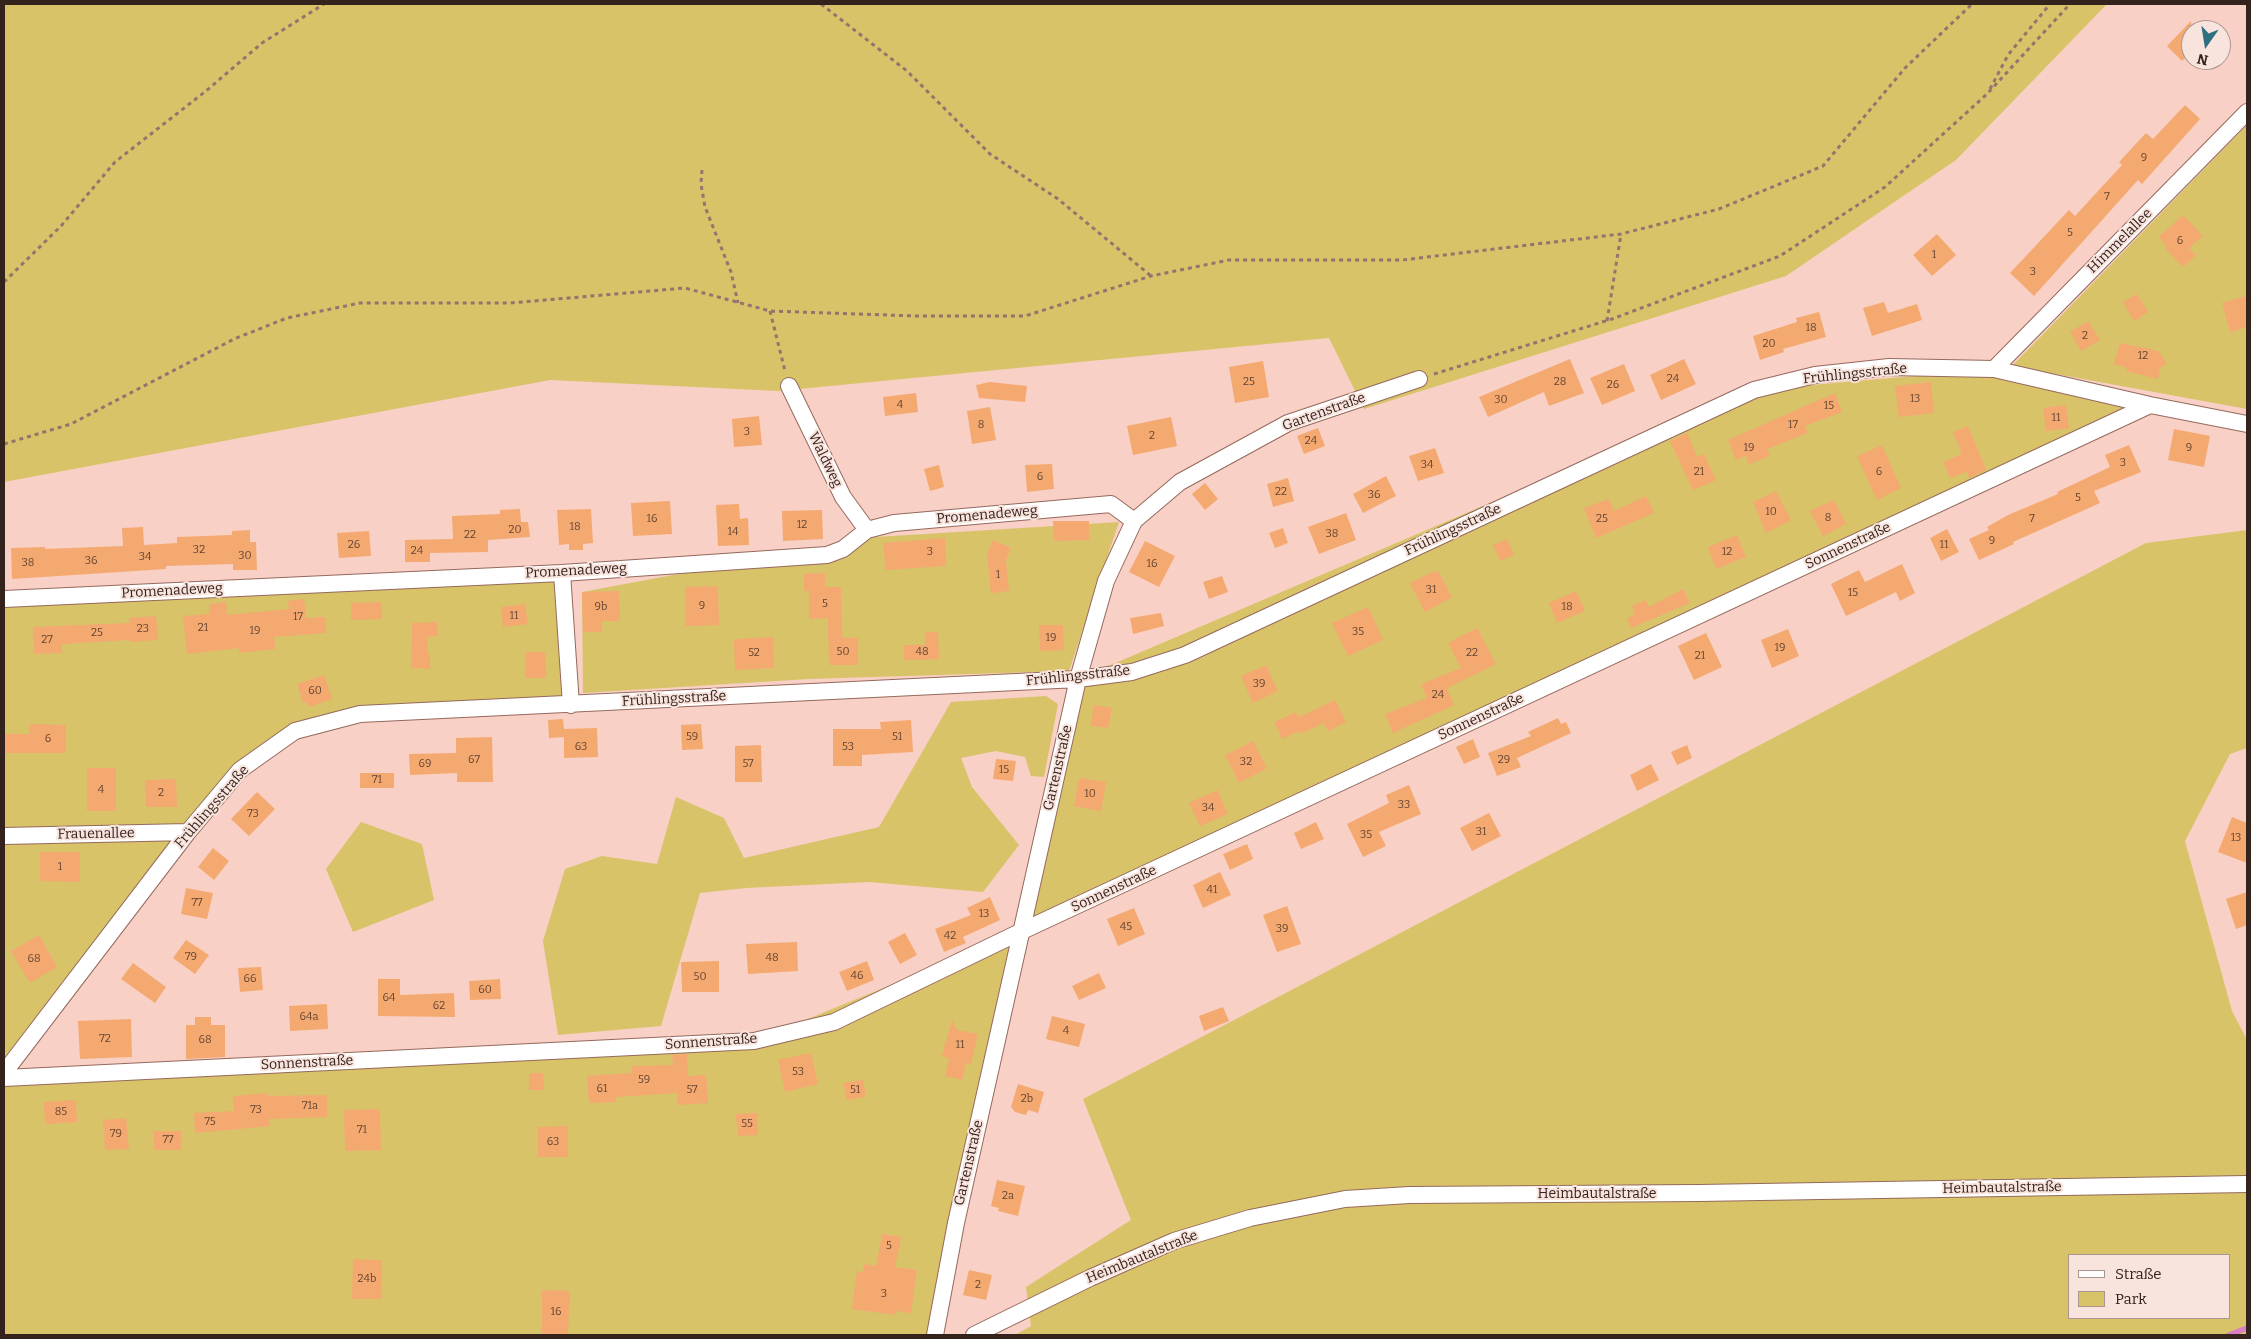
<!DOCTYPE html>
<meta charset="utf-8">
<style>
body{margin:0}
#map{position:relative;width:2251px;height:1339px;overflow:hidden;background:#f9d0c5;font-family:Bitter,serif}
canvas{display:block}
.frame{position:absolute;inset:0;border:5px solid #34221c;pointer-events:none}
.legend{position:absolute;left:2068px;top:1254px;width:162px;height:65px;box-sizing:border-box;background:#f8e3dd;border:1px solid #aa9690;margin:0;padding:6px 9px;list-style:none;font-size:15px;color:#34221c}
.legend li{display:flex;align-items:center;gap:10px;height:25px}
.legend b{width:25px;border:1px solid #aa9690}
.north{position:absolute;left:2181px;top:20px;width:50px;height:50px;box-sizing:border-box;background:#f8e3dd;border:1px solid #aa9690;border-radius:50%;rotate:193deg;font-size:14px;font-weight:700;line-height:20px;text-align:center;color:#34221c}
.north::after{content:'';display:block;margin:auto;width:18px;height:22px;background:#2d7181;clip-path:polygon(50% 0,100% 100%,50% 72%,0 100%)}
</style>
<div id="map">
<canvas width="2251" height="1339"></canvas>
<div class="frame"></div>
<ul class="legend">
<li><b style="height:6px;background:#fff"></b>Straße</li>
<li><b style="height:14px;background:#d8c369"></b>Park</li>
</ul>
<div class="north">N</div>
</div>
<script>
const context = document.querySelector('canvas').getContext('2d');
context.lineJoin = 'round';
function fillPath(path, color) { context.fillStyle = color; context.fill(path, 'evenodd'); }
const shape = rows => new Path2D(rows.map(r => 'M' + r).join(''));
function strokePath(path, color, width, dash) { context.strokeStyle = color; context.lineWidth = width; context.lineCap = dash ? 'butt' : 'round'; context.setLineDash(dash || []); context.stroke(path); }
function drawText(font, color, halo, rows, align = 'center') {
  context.font = font + ' Bitter,serif'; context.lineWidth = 4; context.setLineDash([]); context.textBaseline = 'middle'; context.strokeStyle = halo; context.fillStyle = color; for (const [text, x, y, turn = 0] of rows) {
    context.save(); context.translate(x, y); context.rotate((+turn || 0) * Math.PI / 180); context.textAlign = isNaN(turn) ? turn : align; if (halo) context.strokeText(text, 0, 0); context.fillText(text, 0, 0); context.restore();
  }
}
const green = shape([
 [4,4,2107,4,1956,160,1786,276,1364,409,1329,338,778,391,550,380,4,482],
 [2247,125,2247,409,2012,366],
 [1994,369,2150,405,1021,932,936,1335,4,1335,4,1078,754,1041,1020,932,1078,679,1754,390],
 [1119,522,1069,671,809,679,583,693,582,592,876,537],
 [2247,530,2247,748,2230,754,2185,841,2232,1011,2247,1040,2247,1335,1015,1335,1031,1326,1026,1287,1131,1220,1083,1099,2146,543],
 [2070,1255,2230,1255,2230,1318,2070,1318],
 [562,573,571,705,360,714,295,731,240,770,4,1073,4,599],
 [1046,696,1058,704,1044,777,1031,776,1025,757,996,751,961,758,972,787,1019,845,983,892,869,882,746,888,700,893,661,1026,558,1035,543,941,565,869,602,856,657,864,676,797,724,818,744,858,879,827,951,702],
 [361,822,422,844,434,900,353,932,326,869]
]);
const stream = shape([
 [2229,1335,2247,1328]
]);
const building = shape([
 [2191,21,2191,52,2182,61,2167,46],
 [2185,105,2200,119,2142,184,2138,180,2034,296,2010,273,2069,210,2075,216,2122,165,2119,162,2146,133,2153,139],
 [2183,215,2203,236,2189,248,2196,255,2183,267,2165,248,2167,246,2159,237],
 [1937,234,1956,255,1932,276,1913,255],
 [2137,294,2148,312,2134,321,2123,302],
 [2247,296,2247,327,2230,332,2222,303],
 [1884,302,1888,313,1917,304,1922,320,1872,336,1863,308],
 [1819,312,1826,337,1783,349,1784,352,1760,360,1753,336,1797,322,1796,318],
 [2088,321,2100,340,2081,351,2070,332],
 [2120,343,2158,351,2167,363,2160,368,2158,379,2126,371,2127,368,2114,364],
 [1570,359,1584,393,1549,406,1544,392,1488,417,1479,397],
 [1684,359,1696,384,1661,400,1650,375],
 [1263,361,1269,397,1235,403,1229,367],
 [1624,364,1635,391,1602,405,1590,378],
 [990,382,1027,386,1025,402,979,398,976,385],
 [1931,382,1934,413,1899,417,1895,386],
 [916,393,918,412,885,416,883,397],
 [1835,393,1842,412,1805,426,1808,433,1767,449,1770,456,1749,464,1746,456,1736,460,1728,440],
 [2066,405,2069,428,2046,431,2043,408],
 [990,407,996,440,972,444,967,411],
 [759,416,762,445,734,447,732,419],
 [1171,417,1177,446,1133,455,1127,426],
 [1968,426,1986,470,1969,478,1967,472,1950,478,1943,462,1962,454,1953,432],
 [1318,428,1325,446,1304,454,1297,436],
 [2174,429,2210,436,2204,467,2168,460],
 [1687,433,1697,457,1704,454,1716,480,1693,490,1670,441],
 [1882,445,1901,488,1877,500,1857,456],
 [2129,445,2141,472,2094,491,2100,503,2013,542,2014,544,1979,560,1969,539,1989,530,1987,527,2008,515,2058,494,2057,492,2110,467,2105,455],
 [1435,448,1444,473,1418,481,1409,456],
 [1052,464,1054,489,1027,492,1025,465],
 [939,465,944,487,930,491,924,469],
 [1386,476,1396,496,1363,513,1353,494],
 [1288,478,1294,501,1273,507,1267,484],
 [1205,483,1218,499,1205,510,1192,494],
 [1776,491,1791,520,1766,533,1753,502],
 [1646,496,1654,513,1596,538,1584,508,1609,499,1614,511],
 [1834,500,1846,524,1823,536,1810,511],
 [670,501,672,534,633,536,631,503],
 [739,504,740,519,748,518,749,545,718,546,716,505],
 [520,509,521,522,528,522,530,537,488,540,488,552,430,553,430,562,405,562,405,540,453,539,452,516,500,514,500,510],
 [591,509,593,543,583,544,583,550,569,550,569,544,559,545,557,510],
 [822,510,823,539,783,541,782,511],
 [1346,513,1356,540,1319,554,1308,527],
 [1053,521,1089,521,1089,540,1054,541],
 [143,527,144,545,177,543,177,537,232,535,232,531,250,530,250,542,256,542,257,570,233,570,233,564,166,566,166,569,12,579,11,548,45,547,45,549,123,546,122,528],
 [1283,528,1288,543,1275,548,1269,533],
 [1947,529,1959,552,1941,561,1930,538],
 [369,531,371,556,339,558,337,533],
 [1737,535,1746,557,1716,569,1708,547],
 [945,538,946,566,886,570,883,543],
 [1507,539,1514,555,1500,561,1493,545],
 [993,540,1011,548,1006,560,1009,591,991,593,987,554],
 [1145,541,1175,556,1159,587,1129,572],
 [1902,564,1915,593,1900,601,1896,592,1846,616,1831,584,1859,570,1865,582],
 [1434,571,1435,573,1438,571,1452,597,1425,612,1410,583],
 [825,573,825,587,841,587,842,638,858,638,858,665,829,665,828,618,809,619,809,591,804,591,804,574],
 [1222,576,1228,592,1209,599,1203,582],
 [718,586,719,625,685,626,685,587],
 [1683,589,1690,603,1631,628,1627,619,1635,614,1632,606,1646,600,1649,607],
 [619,591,620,621,601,621,602,632,583,632,582,592],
 [1576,591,1585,611,1557,623,1549,603],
 [304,599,306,618,325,617,326,633,274,637,275,649,239,653,239,648,187,654,183,616,210,614,209,604,226,602,227,615,289,609,288,601],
 [381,602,382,619,351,620,351,603],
 [525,604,528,624,503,627,501,607],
 [1368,607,1383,640,1348,656,1332,623],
 [1161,613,1164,626,1133,634,1130,618],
 [156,616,158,640,130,642,130,640,62,644,62,653,34,654,33,627,129,623,129,618],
 [437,622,438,636,427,637,428,654,430,654,430,669,411,668,412,623],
 [1039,625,1063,625,1064,650,1040,651],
 [1477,628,1496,664,1447,688,1454,705,1393,733,1385,714,1427,698,1421,684,1461,668,1448,643],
 [1788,629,1799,656,1772,668,1761,640],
 [925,632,938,632,939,659,904,660,904,645,925,645],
 [1706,633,1722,667,1694,680,1678,646],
 [773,637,774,668,735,670,734,639],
 [525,652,545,652,546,678,525,678],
 [1266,665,1278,691,1253,703,1241,676],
 [324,675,332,699,309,707,307,702,303,703,297,684],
 [1335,700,1346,722,1328,731,1324,723,1301,734,1300,731,1282,739,1274,722,1296,712,1299,717],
 [1094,705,1112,708,1108,728,1091,726],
 [1558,718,1561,724,1566,722,1571,733,1517,758,1521,767,1497,776,1488,753,1531,736,1528,732],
 [563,719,564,729,597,728,598,757,564,758,564,737,549,738,548,720],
 [911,720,913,752,862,755,862,766,833,766,833,729,881,729,880,722],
 [29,724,66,725,66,753,4,753,4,734,29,734],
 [701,724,703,749,682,750,681,725],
 [492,737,493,782,457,782,457,773,410,775,409,754,456,753,456,738],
 [1473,739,1480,757,1464,764,1456,747],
 [1253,741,1267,768,1239,783,1225,755],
 [761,745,762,782,735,782,735,746],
 [1687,745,1692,758,1677,765,1671,752],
 [996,759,1016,761,1013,781,993,779],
 [1651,764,1659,780,1637,791,1630,775],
 [87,768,116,768,116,811,87,811],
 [360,773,394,773,394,788,360,788],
 [1079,778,1106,782,1101,811,1074,806],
 [176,779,177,807,146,807,145,780],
 [1409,785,1421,814,1379,832,1386,846,1363,857,1347,824,1389,803,1386,795],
 [1217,790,1228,814,1200,826,1189,803],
 [257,792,275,809,249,836,231,819],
 [1489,813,1501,836,1472,851,1460,828],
 [2232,817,2247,823,2247,863,2218,852],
 [1316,822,1324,839,1301,849,1294,833],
 [1247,844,1253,859,1230,870,1223,854],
 [213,848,229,861,214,880,198,867],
 [40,852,80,852,80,882,40,881],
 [1220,872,1231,895,1203,908,1193,885],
 [186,888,213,893,207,919,181,914],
 [2247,892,2247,925,2236,929,2226,899],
 [990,897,1000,920,963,937,966,943,944,952,935,929,971,915,967,908],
 [1287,906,1301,944,1277,952,1263,915],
 [1134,908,1145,934,1118,946,1107,919],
 [905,933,917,955,900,964,888,942],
 [39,935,57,967,30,983,11,951],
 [186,940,209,955,195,974,173,958],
 [797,942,798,971,748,974,746,944],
 [719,961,719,992,682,992,681,962],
 [867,961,874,980,847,991,839,972],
 [133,963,166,987,155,1003,121,979],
 [261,967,263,990,240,992,238,968],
 [1099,973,1106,988,1079,1000,1072,986],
 [378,979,400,979,400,995,454,993,455,1017,378,1016],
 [500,979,501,999,470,1000,469,981],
 [327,1004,328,1029,290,1031,289,1006],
 [1223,1007,1229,1021,1204,1031,1199,1016],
 [1052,1016,1085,1024,1079,1047,1046,1039],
 [195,1017,211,1017,211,1025,225,1025,225,1057,186,1059,186,1025,195,1025],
 [131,1019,132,1057,80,1059,78,1021],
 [952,1020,957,1030,978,1034,971,1064,966,1063,962,1080,945,1076,949,1058,942,1056],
 [811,1053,818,1084,785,1092,778,1060],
 [687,1054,688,1076,706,1075,708,1103,678,1105,677,1093,616,1097,616,1102,589,1103,587,1076,632,1073,632,1066,673,1065,672,1055],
 [529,1073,543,1073,544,1090,529,1090],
 [863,1080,866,1097,847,1100,843,1083],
 [1018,1084,1044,1092,1038,1113,1028,1110,1026,1115,1015,1112,1011,1107],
 [267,1093,267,1096,327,1095,327,1117,269,1119,270,1126,195,1133,194,1113,234,1111,233,1096],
 [76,1100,77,1122,45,1124,44,1102],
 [380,1109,381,1150,345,1151,344,1110],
 [757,1113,758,1135,738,1136,736,1114],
 [126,1118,129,1149,105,1150,103,1120],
 [568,1126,568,1157,538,1157,538,1127],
 [154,1131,181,1131,181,1150,154,1150],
 [997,1180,1025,1186,1018,1216,998,1211,999,1208,991,1206],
 [882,1234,901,1237,895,1267,917,1270,911,1313,895,1311,895,1315,852,1309,857,1271,863,1272,864,1264,876,1266],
 [353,1259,382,1260,381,1299,352,1299],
 [969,1270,992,1275,986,1300,963,1295],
 [542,1290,570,1291,568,1334,542,1334]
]);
const path = shape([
 [821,4,907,71,990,154,1058,199,1151,276],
 [1990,89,2008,55,2050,4],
 [702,170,701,184,705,207,731,272,738,303],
 [4,282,61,226,115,162,206,91,262,43,324,4],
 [770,311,785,371],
 [1607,321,1621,234],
 [1434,374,1612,319,1780,256,1885,187,1987,94,2070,4],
 [4,444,71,424,234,339,287,318,360,303,510,303,685,288,770,311,916,316,1025,316,1151,276,1229,260,1402,260,1621,234,1719,209,1823,166,1905,68,1972,4]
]);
const minor = shape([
 [1994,369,2247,112],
 [789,386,843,497,867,530],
 [562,573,571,705],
 [4,599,562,573,827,555,843,549,867,530,894,523,1111,504,1134,521],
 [4,836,188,832],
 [4,1073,188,832,240,770,295,731,360,714,1078,679,1132,672,1185,655,1754,390,1815,375,1889,367,1994,369,2150,405,2247,424],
 [4,1078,754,1041,834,1022,1020,932,2150,405],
 [935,1335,956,1223,1078,679,1106,581,1134,521,1180,482,1288,423,1419,379],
 [974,1335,1090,1278,1174,1241,1250,1218,1345,1199,1409,1195,1699,1193,2247,1184]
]);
const numberNames = [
 ["9",2144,158],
 ["7",2107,197],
 ["5",2070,233],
 ["6",2180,241],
 ["1",1934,255],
 ["3",2033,272],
 ["18",1811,328],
 ["2",2085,336],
 ["20",1769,344],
 ["12",2143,356],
 ["24",1673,379],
 ["25",1249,382],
 ["28",1560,382],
 ["26",1613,385],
 ["13",1915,399],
 ["30",1501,400],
 ["4",900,405],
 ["15",1829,406],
 ["11",2056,418],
 ["8",981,425],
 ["17",1793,425],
 ["3",747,432],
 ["2",1152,436],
 ["24",1311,441],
 ["19",1749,448],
 ["9",2189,448],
 ["3",2123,463],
 ["34",1427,465],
 ["21",1699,472],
 ["6",1879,472],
 ["6",1040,477],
 ["22",1281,492],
 ["36",1374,495],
 ["5",2078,498],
 ["10",1771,512],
 ["8",1828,518],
 ["16",652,519],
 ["25",1602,519],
 ["7",2032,519],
 ["12",802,525],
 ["18",575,527],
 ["20",515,530],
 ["14",733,532],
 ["38",1332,534],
 ["22",470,535],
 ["9",1992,541],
 ["26",354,545],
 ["11",1944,545],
 ["32",199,550],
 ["24",417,551],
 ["3",930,552],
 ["12",1727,552],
 ["30",245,556],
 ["34",145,557],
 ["36",91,561],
 ["38",28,563],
 ["16",1152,564],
 ["1",998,575],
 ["31",1431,590],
 ["15",1853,593],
 ["5",825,604],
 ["9",702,606],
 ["9b",601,607],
 ["18",1567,607],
 ["11",514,616],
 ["17",298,617],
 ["21",203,628],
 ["23",143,629],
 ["19",255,631],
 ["35",1358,632],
 ["25",97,633],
 ["19",1051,638],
 ["27",47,640],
 ["19",1780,648],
 ["50",843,652],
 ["48",922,652],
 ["52",754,653],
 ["22",1472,653],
 ["21",1700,656],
 ["39",1259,684],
 ["60",315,691],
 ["24",1438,695],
 ["59",692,737],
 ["51",897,737],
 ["6",48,739],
 ["63",581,747],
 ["53",848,747],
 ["67",474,760],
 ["29",1504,760],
 ["32",1246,762],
 ["69",425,764],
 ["57",748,764],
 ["15",1004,770],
 ["71",377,780],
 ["4",101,790],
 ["2",161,793],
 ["10",1090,794],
 ["33",1404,805],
 ["34",1208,808],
 ["73",253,814],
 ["31",1481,832],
 ["35",1366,835],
 ["13",2236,838],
 ["1",60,867],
 ["41",1212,890],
 ["77",197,903],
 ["13",984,914],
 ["45",1126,927],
 ["39",1282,929],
 ["42",950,936],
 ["79",191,957],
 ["48",772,958],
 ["68",34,959],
 ["46",857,976],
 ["50",700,977],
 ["66",250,979],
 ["60",485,990],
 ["64",389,998],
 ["62",439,1006],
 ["64a",309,1017],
 ["4",1066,1031],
 ["72",105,1039],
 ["68",205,1040],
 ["11",960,1045],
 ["53",798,1072],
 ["59",644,1080],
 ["61",602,1089],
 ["57",692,1090],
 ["51",855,1090],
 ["2b",1027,1099],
 ["71a",310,1106],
 ["73",256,1110],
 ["85",61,1112],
 ["75",210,1122],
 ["55",747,1124],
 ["71",362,1130],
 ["79",116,1134],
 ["77",168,1140],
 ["63",553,1142],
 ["2a",1008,1196],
 ["5",889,1246],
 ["24b",367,1279],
 ["2",978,1285],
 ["3",884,1294],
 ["16",556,1312]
];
const streetNames = [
 ["Himmelallee",2120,241,-45],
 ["Frühlingsstraße",1855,374,-6],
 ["Gartenstraße",1324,412,-20],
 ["Waldweg",825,460,64],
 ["Promenadeweg",987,515,-5],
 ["Frühlingsstraße",1453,530,-25],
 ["Sonnenstraße",1848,546,-25],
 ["Promenadeweg",576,571,-3],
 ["Promenadeweg",172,591,-3],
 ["Frühlingsstraße",1078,676,-6],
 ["Frühlingsstraße",674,699,-3],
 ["Sonnenstraße",1481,717,-25],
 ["Gartenstraße",1058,768,-77],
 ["Frühlingsstraße",212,807,-49],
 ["Frauenallee",96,834,-1],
 ["Sonnenstraße",1114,889,-25],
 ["Sonnenstraße",711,1042,-4],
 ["Sonnenstraße",307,1063,-3],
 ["Gartenstraße",969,1163,-77],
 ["Heimbautalstraße",2002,1188,-1],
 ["Heimbautalstraße",1597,1194],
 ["Heimbautalstraße",1142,1257,-22]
];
fillPath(green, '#d8c369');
strokePath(stream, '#db7fc5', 5.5);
fillPath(building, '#f4a971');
strokePath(minor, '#95695c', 18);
strokePath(path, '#92756d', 3, [4, 4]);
strokePath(minor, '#fff', 16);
drawText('11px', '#644431', null, numberNames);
drawText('14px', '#34221c', '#f8e3dd', streetNames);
</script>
